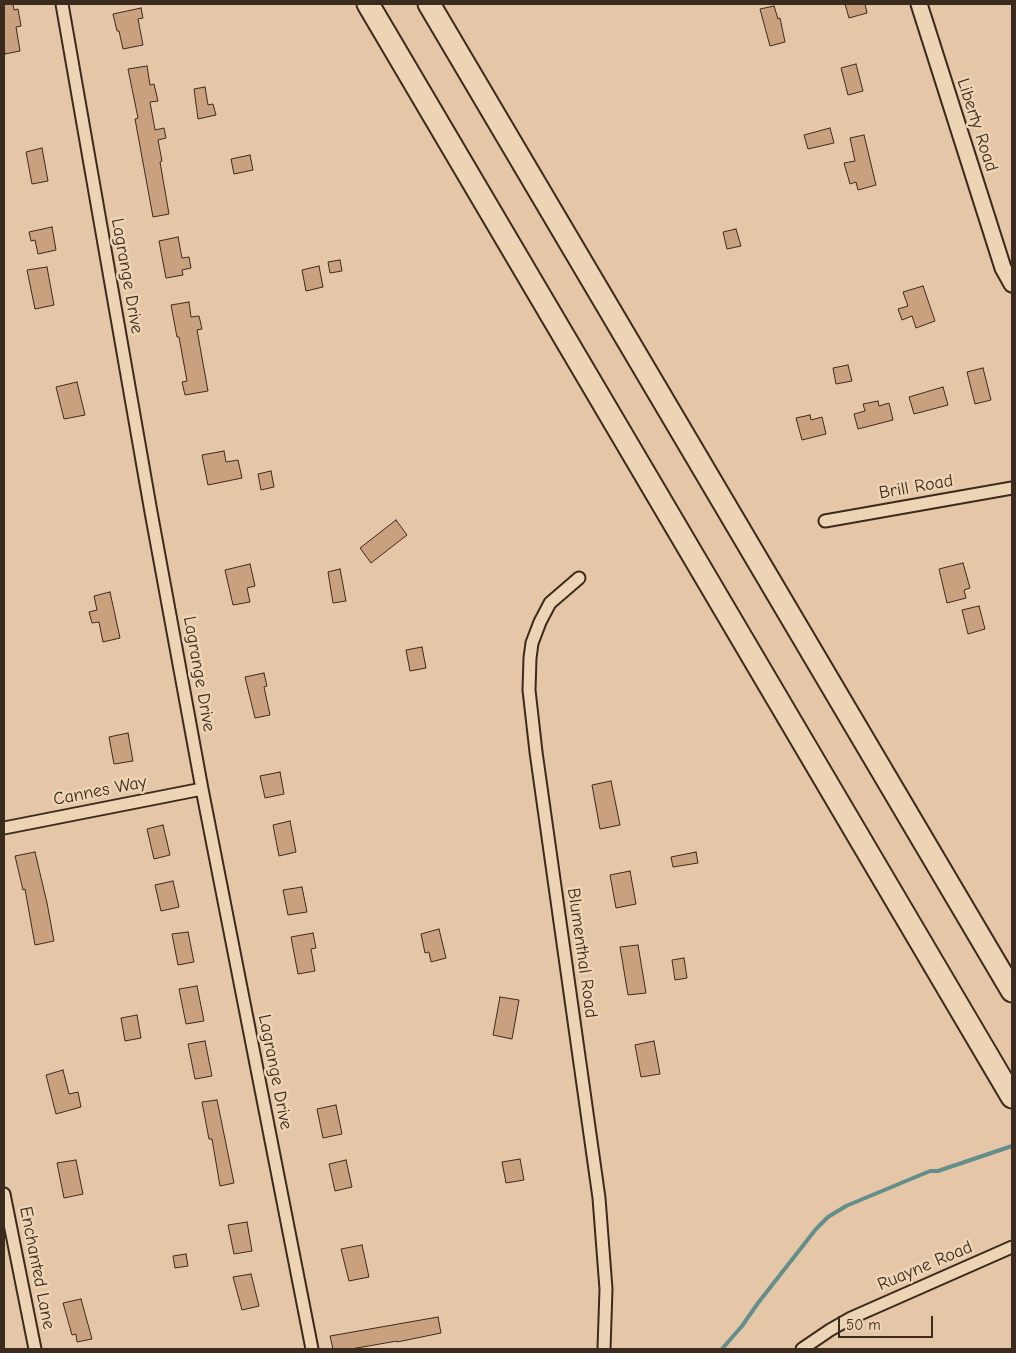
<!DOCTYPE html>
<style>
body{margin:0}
#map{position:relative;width:1016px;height:1353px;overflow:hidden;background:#e5c7a7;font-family:"Comic Neue",sans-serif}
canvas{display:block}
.frame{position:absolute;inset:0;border:5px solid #3b2a1e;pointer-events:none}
.scale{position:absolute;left:838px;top:1316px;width:95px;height:22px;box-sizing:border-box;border:2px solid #3b2a1e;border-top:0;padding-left:6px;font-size:15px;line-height:18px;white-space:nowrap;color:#3b2a1e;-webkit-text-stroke:4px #edd4b5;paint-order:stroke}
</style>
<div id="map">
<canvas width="1016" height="1353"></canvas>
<div class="frame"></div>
<div class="scale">50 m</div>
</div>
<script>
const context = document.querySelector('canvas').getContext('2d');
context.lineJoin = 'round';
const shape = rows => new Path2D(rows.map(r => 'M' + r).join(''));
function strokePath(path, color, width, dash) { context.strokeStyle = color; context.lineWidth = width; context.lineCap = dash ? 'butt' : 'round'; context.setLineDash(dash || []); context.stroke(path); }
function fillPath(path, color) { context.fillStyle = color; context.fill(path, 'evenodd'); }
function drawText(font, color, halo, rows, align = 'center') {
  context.font = font + ' "Comic Neue",sans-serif'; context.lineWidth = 5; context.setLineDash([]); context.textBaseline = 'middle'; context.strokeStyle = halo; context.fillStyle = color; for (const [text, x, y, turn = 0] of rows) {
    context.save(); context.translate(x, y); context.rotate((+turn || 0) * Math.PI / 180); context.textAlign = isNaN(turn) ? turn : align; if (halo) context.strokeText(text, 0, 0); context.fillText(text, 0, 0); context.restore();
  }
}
const stream = shape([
 [722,1349,742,1326,758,1303,816,1229,828,1217,846,1206,930,1171,938,1171,1012,1146]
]);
const building = shape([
 [4,4,13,4,14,10,18,9,21,26,16,27,20,51,5,54,4,48,4,4],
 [845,4,865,4,867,13,849,18,845,4],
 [774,6,778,19,780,18,785,42,770,46,760,9,774,6],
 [141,8,143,18,138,19,143,45,123,49,119,31,117,31,113,14,141,8],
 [856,64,863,91,848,95,841,68,856,64],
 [147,66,150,85,154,84,158,101,150,102,155,130,164,128,166,138,158,140,162,161,160,162,169,214,153,217,135,119,138,118,128,69,147,66],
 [205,87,208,105,213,104,216,115,198,119,194,89,205,87],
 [830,128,834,143,808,149,804,135,830,128],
 [864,135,876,185,858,190,856,182,850,184,844,163,855,161,850,138,864,135],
 [42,148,48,181,32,184,26,152,42,148],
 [250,155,253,170,234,174,231,159,250,155],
 [52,227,56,250,38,254,35,240,31,241,29,232,52,227],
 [736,229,741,246,727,249,723,232,736,229],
 [178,237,182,258,189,257,191,268,182,270,183,275,166,278,159,241,178,237],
 [340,260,342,271,330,273,328,262,340,260],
 [319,266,323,287,306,291,302,270,319,266],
 [47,267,54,305,35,309,27,270,47,267],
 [923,286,935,321,916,328,912,316,902,320,898,309,908,306,903,292,923,286],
 [189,302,191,317,199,316,202,329,197,330,208,391,185,395,182,382,187,381,179,337,177,337,171,305,189,302],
 [848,365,852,381,836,384,833,368,848,365],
 [983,368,991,400,975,404,967,372,983,368],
 [77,382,85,415,64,419,56,387,77,382],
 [943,387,948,405,914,414,909,397,943,387],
 [878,401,879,406,889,403,893,420,858,429,854,414,865,411,863,404,878,401],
 [810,415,811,420,822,417,826,434,802,440,796,418,810,415],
 [224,451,226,462,238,460,242,478,208,485,202,455,224,451],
 [271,471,274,487,261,490,258,474,271,471],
 [396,520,407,535,371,563,360,548,396,520],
 [963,563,970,588,964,590,966,598,947,603,939,569,963,563],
 [250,564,255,586,247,588,250,602,233,605,225,570,250,564],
 [340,569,346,601,333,603,328,572,340,569],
 [110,592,120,638,103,642,99,622,92,623,89,612,97,610,94,596,110,592],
 [979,606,985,629,968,634,962,610,979,606],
 [422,647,426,668,410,671,406,650,422,647],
 [264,673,267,686,264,687,270,715,255,718,245,677,264,673],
 [128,733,133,761,114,764,109,737,128,733],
 [280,772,284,794,265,798,260,776,280,772],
 [611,781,620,825,600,829,592,785,611,781],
 [290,821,296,852,279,856,273,825,290,821],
 [163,825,170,855,154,859,147,829,163,825],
 [35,852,47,903,54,941,35,945,25,889,23,890,15,856,35,852],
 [696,852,698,863,673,867,671,857,696,852],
 [630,871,636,904,616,908,610,875,630,871],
 [173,881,179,907,161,911,155,885,173,881],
 [302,887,307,912,288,915,283,890,302,887],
 [439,929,446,958,431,962,429,952,425,953,421,934,439,929],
 [188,932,194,962,178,965,172,934,188,932],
 [313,933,316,948,311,949,315,971,298,974,291,937,313,933],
 [638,945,646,993,628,995,620,947,638,945],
 [684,958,687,978,675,980,672,960,684,958],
 [197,986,204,1021,186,1024,179,989,197,986],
 [500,997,519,1000,512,1039,493,1035,500,997],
 [137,1015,141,1038,125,1041,121,1018,137,1015],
 [205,1041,212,1076,195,1079,188,1044,205,1041],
 [654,1041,660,1074,641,1077,635,1045,654,1041],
 [63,1070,69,1094,78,1092,81,1107,56,1114,46,1075,63,1070],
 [217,1100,234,1183,220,1186,212,1139,209,1139,202,1102,217,1100],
 [336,1105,342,1134,323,1138,317,1109,336,1105],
 [520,1159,524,1180,506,1183,502,1162,520,1159],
 [76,1160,83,1194,64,1198,57,1163,76,1160],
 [346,1160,352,1187,335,1191,329,1164,346,1160],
 [247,1222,252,1251,234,1254,228,1225,247,1222],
 [362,1245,369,1277,349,1281,341,1249,362,1245],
 [186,1254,188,1266,175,1268,173,1256,186,1254],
 [251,1274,259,1306,242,1310,233,1277,251,1274],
 [81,1299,92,1339,77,1342,76,1334,72,1335,63,1303,81,1299],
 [438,1317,441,1333,397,1342,397,1341,351,1349,333,1349,330,1336,438,1317]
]);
const minor = shape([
 [62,4,151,512,202,789,312,1349],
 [825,521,1012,488],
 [579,578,550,603,540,622,532,643,530,658,529,690,536,752,599,1198,606,1289,604,1349],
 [4,828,202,789],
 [4,1194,35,1349],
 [802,1349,830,1330,851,1318,1012,1247]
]);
const tertiary = shape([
 [919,4,1003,268,1012,284]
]);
const motorway = shape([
 [368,4,1012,1097],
 [429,4,1012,991]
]);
const streetNames = [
 ["Liberty Road",977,125,72],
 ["Lagrange Drive",127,276,80],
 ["Brill Road",916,487,-10],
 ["Lagrange Drive",199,674,80],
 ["Cannes Way",100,791,-11],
 ["Blumenthal Road",582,953,82],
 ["Lagrange Drive",275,1072,79],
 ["Ruayne Road",925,1266,-23],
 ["Enchanted Lane",37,1268,79]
];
strokePath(stream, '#648e8c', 4);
fillPath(building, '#caa17f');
strokePath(building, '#3b2a1e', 1);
strokePath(minor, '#3b2a1e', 15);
strokePath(tertiary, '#3b2a1e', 19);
strokePath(motorway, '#3b2a1e', 25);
strokePath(minor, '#edd4b5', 11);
strokePath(tertiary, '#edd4b5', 15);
strokePath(motorway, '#edd4b5', 21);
drawText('18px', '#3b2a1e', '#edd4b5', streetNames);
</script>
